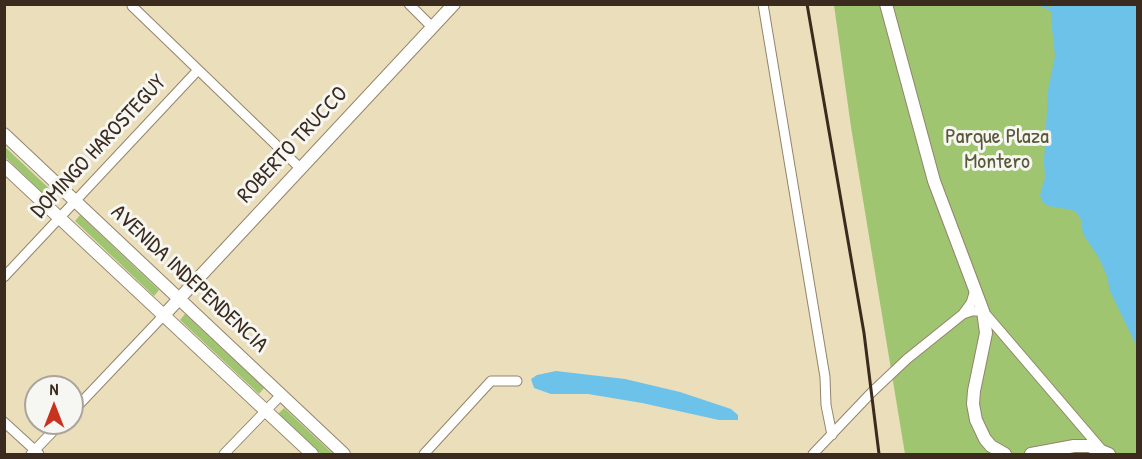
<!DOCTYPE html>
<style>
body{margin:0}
#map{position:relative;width:1142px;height:459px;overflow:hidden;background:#ebdebb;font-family:"Patrick Hand",sans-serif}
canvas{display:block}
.frame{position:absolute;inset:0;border:6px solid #3b2a1e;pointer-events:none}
.north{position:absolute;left:24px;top:375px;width:60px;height:60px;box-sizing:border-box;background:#f6f6f2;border:2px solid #aba49d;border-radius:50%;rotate:0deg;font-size:16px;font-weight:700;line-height:24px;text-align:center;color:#3b2a1e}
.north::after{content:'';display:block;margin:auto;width:21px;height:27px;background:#c8321e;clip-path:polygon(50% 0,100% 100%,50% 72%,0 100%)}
</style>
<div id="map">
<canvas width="1142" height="459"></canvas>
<div class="frame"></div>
<div class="north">N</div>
</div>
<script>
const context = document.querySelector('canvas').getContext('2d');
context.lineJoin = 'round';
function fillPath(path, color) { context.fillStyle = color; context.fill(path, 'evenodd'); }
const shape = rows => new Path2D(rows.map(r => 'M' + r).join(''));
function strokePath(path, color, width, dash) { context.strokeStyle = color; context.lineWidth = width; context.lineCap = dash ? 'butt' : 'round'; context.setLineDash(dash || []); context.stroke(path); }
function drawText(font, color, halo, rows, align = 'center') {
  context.font = font + ' "Patrick Hand",sans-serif'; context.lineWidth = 6; context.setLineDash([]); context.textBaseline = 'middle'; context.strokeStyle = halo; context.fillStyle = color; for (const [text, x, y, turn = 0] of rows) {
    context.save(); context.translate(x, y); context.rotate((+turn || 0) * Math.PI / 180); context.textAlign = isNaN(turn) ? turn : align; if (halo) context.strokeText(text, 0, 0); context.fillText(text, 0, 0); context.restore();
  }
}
const green = shape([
 [834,5,1137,5,1137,454,905,454,851,127],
 [4,146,55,194,50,200,5,157],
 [80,215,159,290,154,296,75,221],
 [185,314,264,388,259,394,180,320],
 [284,408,333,454,321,454,278,414]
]);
const water = shape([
 [1052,5,1137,5,1137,347,1110,291,1107,276,1099,258,1083,234,1081,220,1078,214,1072,210,1048,206,1042,201,1040,195,1045,177,1044,163,1048,90,1055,56,1051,19],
 [556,371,625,379,680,392,731,409,738,415,738,420,719,420,642,403,588,394,551,394,534,388,531,379,537,375]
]);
const stream = shape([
 [1040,4,1051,10]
]);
const minor = shape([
 [409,4,432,27],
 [763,4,825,377,826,405,832,435],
 [132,6,300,168],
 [4,277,198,70],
 [963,314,972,311,983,311,1102,450],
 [72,412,164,315],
 [4,422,39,454],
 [31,454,61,423],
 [224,454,281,395],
 [424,454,491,381,517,381],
 [813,454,872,392,907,359,963,314,971,303,975,290]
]);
const major = shape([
 [886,4,934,181,983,311,986,333,974,391,973,404,976,420,985,439,991,446,1005,454],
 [4,134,344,454],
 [4,166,312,454],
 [164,315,454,4],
 [1031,454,1074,446,1089,446,1109,454]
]);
const rail = shape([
 [807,4,864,333,879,454]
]);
const parkNames = [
 ["Parque Plaza",997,137],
 ["Montero",997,162]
];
const streetNames = [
 ["ROBERTO TRUCCO",293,145,-47],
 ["DOMINGO HAROSTEGUY",99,147,-47],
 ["AVENIDA INDEPENDENCIA",189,279,43]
];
fillPath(green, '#9fc570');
fillPath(water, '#6dc2ea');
strokePath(stream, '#6dc2ea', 3);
strokePath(minor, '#93846c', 11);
strokePath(major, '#93846c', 14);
strokePath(minor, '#fff', 9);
strokePath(major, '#fff', 12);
strokePath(rail, '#3b2a1e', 3);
drawText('22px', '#595837', '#f6f6f2', parkNames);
drawText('22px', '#3b2a1e', '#f6f6f2', streetNames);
</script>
